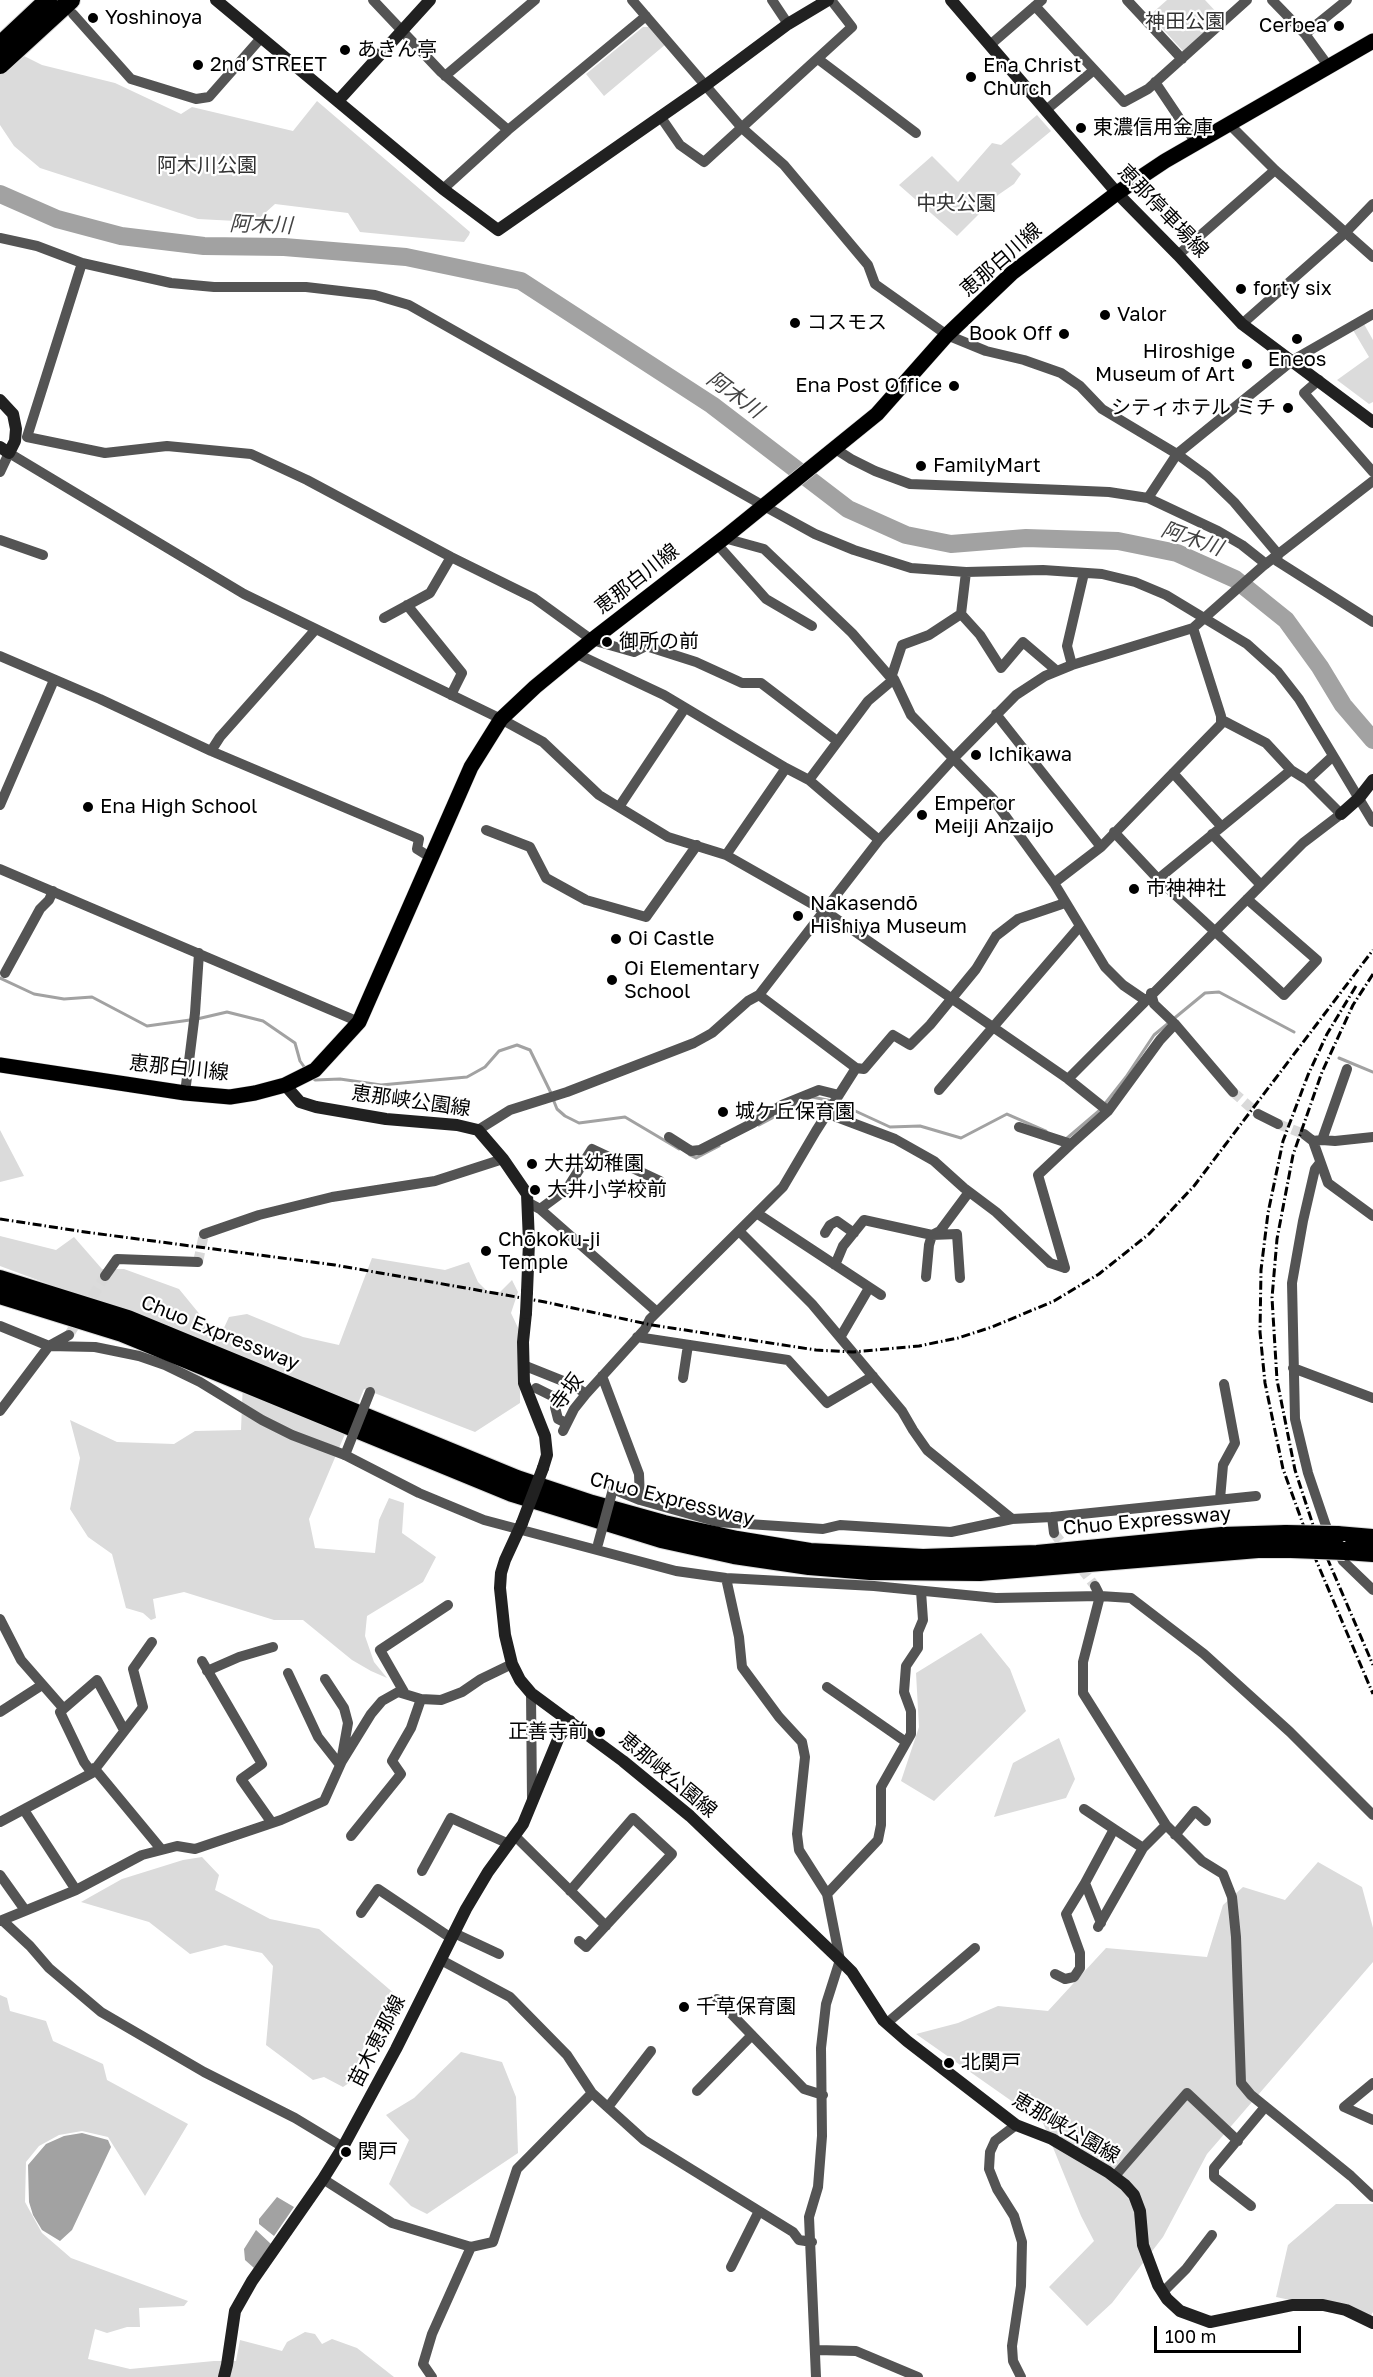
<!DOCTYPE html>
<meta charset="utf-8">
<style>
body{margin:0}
#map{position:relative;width:1373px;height:2377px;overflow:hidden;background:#fff;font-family:"Golos Text",sans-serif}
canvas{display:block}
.scale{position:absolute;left:1154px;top:2326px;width:147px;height:27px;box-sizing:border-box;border:3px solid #000;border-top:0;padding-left:8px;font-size:18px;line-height:21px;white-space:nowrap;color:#000;-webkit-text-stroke:4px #fff;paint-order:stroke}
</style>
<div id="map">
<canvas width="1373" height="2377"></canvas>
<div class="scale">100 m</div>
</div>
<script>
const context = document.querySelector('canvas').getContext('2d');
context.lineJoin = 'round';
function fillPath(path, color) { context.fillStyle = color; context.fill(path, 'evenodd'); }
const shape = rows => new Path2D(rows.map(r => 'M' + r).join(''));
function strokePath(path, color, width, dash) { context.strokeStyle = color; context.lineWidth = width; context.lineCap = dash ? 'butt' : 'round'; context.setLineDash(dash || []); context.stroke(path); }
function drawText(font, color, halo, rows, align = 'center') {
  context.font = font + ' "Golos Text","Noto Sans JP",sans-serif'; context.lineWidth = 4.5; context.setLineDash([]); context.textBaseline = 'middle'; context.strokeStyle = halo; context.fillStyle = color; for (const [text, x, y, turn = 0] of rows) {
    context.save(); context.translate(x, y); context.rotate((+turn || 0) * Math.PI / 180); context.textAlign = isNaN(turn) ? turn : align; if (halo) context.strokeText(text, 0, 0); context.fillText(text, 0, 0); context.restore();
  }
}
const green = shape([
 [1167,0,1205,0,1221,17,1183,51,1150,15],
 [643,27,650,27,666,44,604,96,586,74],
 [0,44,42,65,115,83,181,114,192,107,293,131,317,101,470,232,469,235,464,242,360,232,348,213,275,204,255,222,198,219,40,168,14,146,0,125],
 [1037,115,1051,131,1011,164,1021,174,1014,184,998,195,957,236,899,185,932,156,958,182,992,143,1001,145],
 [1364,324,1373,340,1373,402,1369,404,1337,380,1369,357,1353,330],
 [0,1130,24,1176,0,1182],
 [0,1236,56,1250,74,1237,102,1269,124,1269,179,1289,211,1328,223,1330,229,1317,247,1314,303,1337,339,1345,372,1258,445,1270,469,1262,478,1282,487,1291,500,1292,512,1280,518,1292,511,1313,520,1332,520,1403,475,1432,364,1389,309,1519,315,1548,375,1553,379,1520,389,1498,404,1503,402,1533,436,1557,423,1582,367,1616,365,1636,374,1662,387,1678,371,1671,352,1660,303,1620,274,1620,184,1592,153,1599,156,1618,151,1620,143,1613,126,1608,112,1554,88,1537,70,1509,80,1458,70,1420,117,1442,174,1444,195,1431,241,1430,244,1357,0,1266],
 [981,1633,1010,1669,1026,1711,934,1801,901,1781,919,1727,916,1673],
 [1059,1738,1075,1779,1066,1798,994,1817,1013,1763],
 [202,1857,219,1875,215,1890,270,1919,319,1929,396,1995,401,2010,388,2028,367,2037,358,2062,359,2076,343,2087,324,2077,313,2080,266,2045,273,1966,262,1953,225,1945,190,1954,149,1922,81,1902,122,1879,183,1860],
 [1318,1862,1362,1887,1373,1928,1373,1962,1207,2154,1163,2237,1112,2303,1087,2326,1049,2287,1094,2241,1081,2216,1043,2123,916,2034,958,2023,998,2006,1048,2011,1106,1948,1207,1957,1223,1905,1243,1887,1285,1900],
 [0,1995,7,1998,10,2011,46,2021,53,2041,103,2064,107,2080,188,2124,145,2196,108,2137,82,2131,59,2135,39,2146,26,2162,25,2202,42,2233,71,2258,188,2301,184,2306,139,2308,140,2327,127,2327,107,2333,95,2329,88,2359,130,2369,214,2361,236,2361,240,2340,282,2351,287,2342,305,2332,315,2334,322,2344,332,2339,357,2348,394,2377,0,2377],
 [461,2052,502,2062,516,2097,518,2153,427,2214,411,2206,389,2184,409,2140,386,2115,414,2098],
 [1336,2204,1373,2204,1373,2312,1370,2317,1276,2297,1288,2245]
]);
const water = shape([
 [82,2133,108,2140,111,2147,72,2230,60,2241,42,2230,33,2215,29,2202,28,2165,46,2144,64,2136],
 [277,2197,294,2207,274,2236,259,2224,259,2219],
 [256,2230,271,2244,254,2268,245,2260,244,2249]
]);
const stream = shape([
 [0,978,34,994,64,999,92,997,147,1026,190,1020],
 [197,1019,227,1012,263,1021,295,1043,300,1061,305,1068],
 [1339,1058,1373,1072],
 [313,1078,315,1080,340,1079,381,1085,467,1077,485,1067,499,1051,517,1045,530,1050,551,1093],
 [812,1097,832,1101],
 [553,1099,557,1109,565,1116,579,1123,625,1117,679,1149],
 [838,1103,890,1127,920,1126,961,1138,1007,1114,1046,1131],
 [759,1125,806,1100],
 [1066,1139,1100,1110,1126,1077,1154,1035,1205,993,1219,992,1294,1032],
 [690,1155,696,1158,719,1146]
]);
const river = shape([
 [0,194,57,219,121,236,204,246,284,247,406,257,521,281,712,405,848,509,906,535,951,544,1026,538,1118,541,1177,553,1235,579,1286,620,1320,667,1343,705,1373,740]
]);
const streetTunnel = shape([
 [1233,1092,1258,1114],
 [1278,1124,1304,1134],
 [198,1262,204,1234],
 [69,1335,105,1276],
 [1054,1533,1095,1586]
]);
const street = shape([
 [373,0,441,72,508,130],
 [632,0,742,128,784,165,868,265,875,284,947,335,986,351,1024,360,1061,373,1080,386,1102,409,1177,454,1207,476,1234,502,1278,554,1277,561,1373,622],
 [772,0,788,24],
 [1127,0,1182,59],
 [1272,0,1305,34,1329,67],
 [1035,6,1124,102,1148,89,1247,0],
 [73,14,131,79,196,99,209,97,261,38],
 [1305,34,1347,0],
 [990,45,1042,0],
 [818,59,916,133],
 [445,76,535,0],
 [1155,82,1196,143],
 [1046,110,1094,70],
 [660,116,680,145,704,162,852,27,831,0],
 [1229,124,1275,170,1373,257],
 [443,189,508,130,646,16],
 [0,238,37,246,82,263,171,283,214,287,306,287,375,295,409,305,764,506,815,534,854,550,911,568,966,572,1043,570,1102,574,1135,582,1166,595,1247,644,1278,672,1299,699,1373,822],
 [1178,255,1275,170],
 [82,263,27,437,105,453,167,446,251,454,307,480,451,557,534,598,592,640,634,652,646,646,696,662,742,683,761,683,837,741],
 [1242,324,1346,232,1373,204],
 [1319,380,1304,393,1373,472],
 [834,448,851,459,875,471,910,484,1063,490,1109,492,1148,498,1218,531,1242,545,1266,564],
 [0,472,9,453,244,594,501,719,543,742,599,795,668,837,726,855,828,913,1068,1079,1303,843,1341,814,1307,780,1291,770,1266,743,1222,720],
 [1148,498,1177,454,1293,360,1373,314],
 [724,538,764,549,852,633,891,678,894,679,911,715,993,799,1054,883,1105,967,1123,985,1145,1000],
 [0,540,43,555],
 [717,544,766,599,812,626],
 [966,572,961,614,980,635,1001,668,1023,642,1057,671],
 [407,605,462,673,451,695],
 [384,618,430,593,451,557],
 [577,654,664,695,786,768,809,780,879,840],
 [0,656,100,699,211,751,419,839,417,849,425,854],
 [1072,665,1067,646,1084,573],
 [891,678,902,645,929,635,961,614],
 [996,714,1101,847],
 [211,751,220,737,316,629],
 [1173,773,1221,826],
 [809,780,868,701,894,679],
 [1307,780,1332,757],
 [0,805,54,680],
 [619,807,685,708],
 [486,830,530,847,546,878,586,900,646,917,697,845],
 [1114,832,1158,879,1284,995,1317,960,1247,899],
 [1212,834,1260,884],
 [726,855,786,768],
 [0,869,359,1022],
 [1158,879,1291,770],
 [1054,883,1101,847,1221,724,1221,716,1193,628],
 [5,973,40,909,49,900,53,891],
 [1151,993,1154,1004,1175,1024,1233,1092],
 [759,995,856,1068,864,1069,893,1035,910,1045,930,1025,976,969,996,936,1018,919,1065,903],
 [1068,1079,1108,1111],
 [939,1090,1080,926],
 [185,1093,195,1013,199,953],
 [826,1113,895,1139,934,1161,964,1188,996,1212,1050,1263,1065,1268],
 [1258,1114,1278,1124],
 [1019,1127,1071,1144,1108,1111,1160,1040,1175,1024],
 [478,1130,510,1110,567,1092,694,1043,712,1033,748,1001,759,995,879,840,953,759,1016,695,1045,676,1072,665,1193,628,1263,566,1373,481],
 [1304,1134,1313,1141,1328,1183,1373,1216],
 [669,1137,691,1151,700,1150,753,1123,782,1105,819,1090,839,1095],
 [1322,1140,1335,1141,1373,1137],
 [1313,1141,1322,1140,1347,1069],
 [1319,1164,1315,1169,1303,1221,1292,1283,1295,1419,1308,1473,1326,1526,1343,1561,1373,1590],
 [527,1202,540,1209,657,1312],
 [540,1209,567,1189,592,1149,660,1181],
 [758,1214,881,1295],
 [739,1231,812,1304,902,1411,913,1430,927,1450,1012,1519],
 [825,1233,830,1225,837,1221,854,1233],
 [204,1234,259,1215,332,1197,435,1181,503,1159],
 [835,1265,843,1246,864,1220,932,1235,957,1234,960,1278],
 [1065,1268,1038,1175,1071,1144],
 [105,1276,117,1259,198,1262],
 [926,1277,929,1245,932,1235,940,1231,969,1192],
 [0,1326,49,1346,95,1347,139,1356,165,1365,200,1382,262,1420,292,1435,345,1455,419,1493,484,1520,676,1571,726,1578,874,1586,996,1598,1100,1596,1131,1598,1204,1654,1290,1732,1373,1815],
 [841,1336,869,1288],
 [637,1337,788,1360,827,1403,873,1376],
 [523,1365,573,1385,586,1394],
 [1293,1368,1373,1398],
 [602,1376,639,1474,640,1500],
 [683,1378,688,1345],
 [536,1388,560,1400,555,1407,558,1419,566,1423],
 [0,1411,49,1346,69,1335],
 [563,1431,574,1409,586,1394,645,1329,650,1319,783,1187,816,1131,856,1068],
 [613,1489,640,1500,718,1522,823,1529,840,1525,951,1532,1012,1519,1052,1517,1256,1496],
 [1220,1499,1223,1465,1235,1443,1224,1384],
 [1052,1517,1054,1533],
 [726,1578,739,1637,742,1667,779,1717,802,1742,805,1757,797,1834,799,1850,827,1894,840,1960,826,2004,821,2048,822,2136,818,2187,809,2217,816,2377],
 [1095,1586,1100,1596,1083,1662,1083,1693,1166,1825,1202,1861,1223,1874,1232,1897,1236,1937,1241,2083,1251,2095,1351,2176,1373,2197],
 [0,1619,21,1660,63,1708],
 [202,1661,262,1764,241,1779,272,1823],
 [207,1671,239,1657,273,1647],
 [288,1673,318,1737,340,1765],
 [325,1679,344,1708,348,1723,341,1762],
 [827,1687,906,1742],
 [404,1692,380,1650,448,1605],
 [531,1693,532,1800],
 [0,1712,42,1685],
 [94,1768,161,1849],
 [92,1773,84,1762,60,1712,97,1680,124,1730],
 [1084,1809,1114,1829,1085,1883,1101,1923],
 [24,1810,76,1890],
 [0,1822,92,1773,143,1707,133,1669,152,1642],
 [1114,1829,1143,1848],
 [1175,1835,1195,1811,1206,1821],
 [351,1836,401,1774,392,1761,411,1728,421,1699],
 [515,1836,606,1926],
 [422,1871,451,1818,509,1844],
 [0,1875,25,1910],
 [570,1891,633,1818,672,1854,586,1947,579,1941],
 [827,1894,878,1840,881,1825,881,1787,911,1734,911,1711,904,1692,906,1666,918,1648,918,1632,923,1620,921,1591],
 [361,1913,378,1889,451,1938],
 [2,1920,30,1946,49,1968,101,2012,204,2072,295,2118,343,2147],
 [0,1921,76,1890,142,1855,177,1846,195,1849,281,1820,324,1801,342,1761,371,1714,382,1701,398,1692,421,1699,441,1700,462,1692,481,1679,512,1664],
 [1098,1927,1143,1848,1166,1825],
 [454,1933,499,1954],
 [441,1960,510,1997,567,2055,592,2093,644,2140,793,2232,799,2240,812,2242],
 [1055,1974,1065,1979,1074,1977,1080,1968,1080,1953,1066,1914,1085,1883],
 [717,1999,804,2089,823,2095],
 [887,2023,975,1948],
 [1373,2083,1344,2107,1373,2120],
 [697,2091,752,2035],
 [608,2107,651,2051],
 [1016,2125,995,2141,990,2152,989,2169,997,2189,1014,2216,1022,2242,1021,2286,1012,2346,1013,2361,1021,2377],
 [1114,2177,1187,2093,1238,2141],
 [323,2179,392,2223,471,2247,493,2242,517,2169,592,2093],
 [1251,2206,1214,2177,1214,2168,1265,2107],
 [731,2267,759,2211],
 [1163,2292,1186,2269,1212,2235],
 [817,2350,856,2351,918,2377],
 [432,2377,423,2364,432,2334,471,2247]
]);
const secondary = shape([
 [216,0,443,189,498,230,706,85,788,24,828,0],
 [951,0,1117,193,1178,255,1242,324,1373,422],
 [338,101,430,0],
 [0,400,13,414,16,429,15,441,9,453,0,447],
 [1341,814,1359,798,1373,780],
 [285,1085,300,1102,316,1107,386,1119,457,1125,478,1130,503,1159,527,1194,529,1242,527,1292],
 [526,1313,523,1342,524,1383,545,1436,547,1455,543,1468],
 [522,1523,505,1560,501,1573,500,1588,505,1635,512,1664,520,1680,531,1693,623,1761,690,1816,840,1960,852,1972,883,2020,907,2041,1016,2125,1052,2139,1108,2172,1125,2185,1134,2195,1140,2211,1143,2245,1158,2285,1167,2299,1180,2311,1210,2322,1292,2305,1323,2305,1346,2310,1373,2323],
 [224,2377,227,2365,235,2311,252,2281,323,2179,343,2147,396,2049,466,1909,488,1872,523,1824,559,1737,570,1721]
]);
const primary = shape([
 [0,1065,185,1093,230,1097,255,1093,285,1085,315,1070,359,1022,471,767,501,719,535,687,592,640,724,538,877,414,947,335,1012,273,1117,193,1165,161,1373,41]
]);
const highway = shape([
 [0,45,48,0],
 [0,65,71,0],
 [0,1279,128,1319,517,1479,592,1504,664,1524,737,1540,810,1552,923,1558,1037,1554,1222,1536,1286,1534],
 [0,1295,122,1333,512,1493,661,1539,734,1555,809,1566,870,1571,980,1572,1258,1549,1291,1549],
 [1337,1535,1373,1538],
 [1345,1551,1373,1553]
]);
const rail = shape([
 [1373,974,1353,1005,1322,1072,1293,1155,1277,1239,1272,1298,1277,1380,1295,1470,1313,1525,1373,1665],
 [1356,986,1327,1034,1308,1075,1283,1141,1268,1213,1261,1270,1260,1332,1265,1383,1283,1469,1316,1560,1373,1694],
 [0,1219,85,1232,335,1265,545,1302,652,1325,816,1350,853,1352,919,1346,958,1338,992,1327,1054,1301,1099,1274,1149,1234,1194,1186,1373,950]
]);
const streetBridge = shape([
 [345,1455,370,1392],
 [598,1544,613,1489]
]);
const secondaryBridge = shape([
 [526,1313,527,1292],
 [522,1523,543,1468]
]);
const highwayBridge = shape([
 [1286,1534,1337,1535],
 [1291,1549,1345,1551]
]);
const markers = [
 [93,18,6,"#000"],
 [1339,26,6,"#000"],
 [345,50,6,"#000"],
 [198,65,6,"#000"],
 [971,77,6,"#000"],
 [1081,128,6,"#000"],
 [1241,289,6,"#000"],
 [1105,315,6,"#000"],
 [795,323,6,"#000"],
 [1064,334,6,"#000"],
 [1297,339,6,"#000"],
 [1247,364,6,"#000"],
 [954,386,6,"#000"],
 [1288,408,6,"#000"],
 [921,466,6,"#000"],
 [607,642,6,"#000"],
 [976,755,6,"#000"],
 [88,807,6,"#000"],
 [922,815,6,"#000"],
 [1134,889,6,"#000"],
 [798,916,6,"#000"],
 [616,939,6,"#000"],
 [612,980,6,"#000"],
 [723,1112,6,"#000"],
 [532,1164,6,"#000"],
 [535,1190,6,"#000"],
 [486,1251,6,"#000"],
 [600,1732,6,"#000"],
 [684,2007,6,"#000"],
 [949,2063,6,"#000"],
 [346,2152,6,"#000"]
];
const poiNames = [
 ["Yoshinoya",105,18],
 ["Cerbea",1327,26,"right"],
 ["あきん亭",357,50],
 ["2nd STREET",210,65],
 ["Ena Christ",983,66],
 ["Church",983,89],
 ["東濃信用金庫",1093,128],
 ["forty six",1253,289],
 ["Valor",1117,315],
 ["コスモス",807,323],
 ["Book Off",1052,334,"right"],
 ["Hiroshige",1235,352,"right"],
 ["Museum of Art",1235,375,"right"],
 ["Eneos",1297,360,"center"],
 ["Ena Post Office",942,386,"right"],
 ["シティホテル ミチ",1276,408,"right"],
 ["FamilyMart",933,466],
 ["御所の前",619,642],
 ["Ichikawa",988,755],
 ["Emperor",934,804],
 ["Meiji Anzaijo",934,827],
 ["Ena High School",100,807],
 ["市神神社",1146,889],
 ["Nakasendō",810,904],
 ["Hishiya Museum",810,927],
 ["Oi Castle",628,939],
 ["Oi Elementary",624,969],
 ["School",624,992],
 ["城ケ丘保育園",735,1112],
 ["大井幼稚園",544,1164],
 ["大井小学校前",547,1190],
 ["Chōkoku-ji",498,1240],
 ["Temple",498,1263],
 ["正善寺前",588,1732,"right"],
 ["千草保育園",696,2007],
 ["北関戸",961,2063],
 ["関戸",358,2152]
];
const parkNames = [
 ["神田公園",1185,22],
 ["阿木川公園",207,166],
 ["中央公園",956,204]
];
const streetNames = [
 ["恵那停車場線",1163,211,46],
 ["恵那白川線",1001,260,-41],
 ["恵那白川線",637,579,-38],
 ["恵那白川線",179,1068,6],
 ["恵那峡公園線",411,1101,8],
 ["Chuo Expressway",220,1333,22],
 ["寺坂",567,1392,-54],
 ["Chuo Expressway",672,1499,14],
 ["Chuo Expressway",1147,1521,-5],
 ["恵那峡公園線",668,1775,40],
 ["苗木恵那線",377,2041,-63],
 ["恵那峡公園線",1066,2128,30]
];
const waterNames = [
 ["阿木川",261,225,2],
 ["阿木川",735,395,36],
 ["阿木川",1192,539,19]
];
fillPath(green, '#dbdbdb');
fillPath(water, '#a2a2a2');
strokePath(stream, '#a2a2a2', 3);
strokePath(river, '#a2a2a2', 18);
strokePath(streetTunnel, '#d9d9d9', 10, [10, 5]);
strokePath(primary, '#dbdbdb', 16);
strokePath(highway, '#dbdbdb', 20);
strokePath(street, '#545454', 10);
strokePath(secondary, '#212121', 12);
strokePath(primary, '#000', 15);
strokePath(highway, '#000', 18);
strokePath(rail, '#000', 3, [9, 3, 1.5, 3]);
strokePath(highwayBridge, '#dbdbdb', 20, []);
strokePath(streetBridge, '#545454', 10);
strokePath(secondaryBridge, '#212121', 12);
strokePath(highwayBridge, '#000', 18);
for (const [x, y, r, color] of markers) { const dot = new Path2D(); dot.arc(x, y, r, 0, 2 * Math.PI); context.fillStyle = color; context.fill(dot); strokePath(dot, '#fff', 2); }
drawText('20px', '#000', '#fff', poiNames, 'left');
drawText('20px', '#323232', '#fff', parkNames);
drawText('20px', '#000', '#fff', streetNames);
drawText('italic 21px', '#434343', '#fff', waterNames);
</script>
